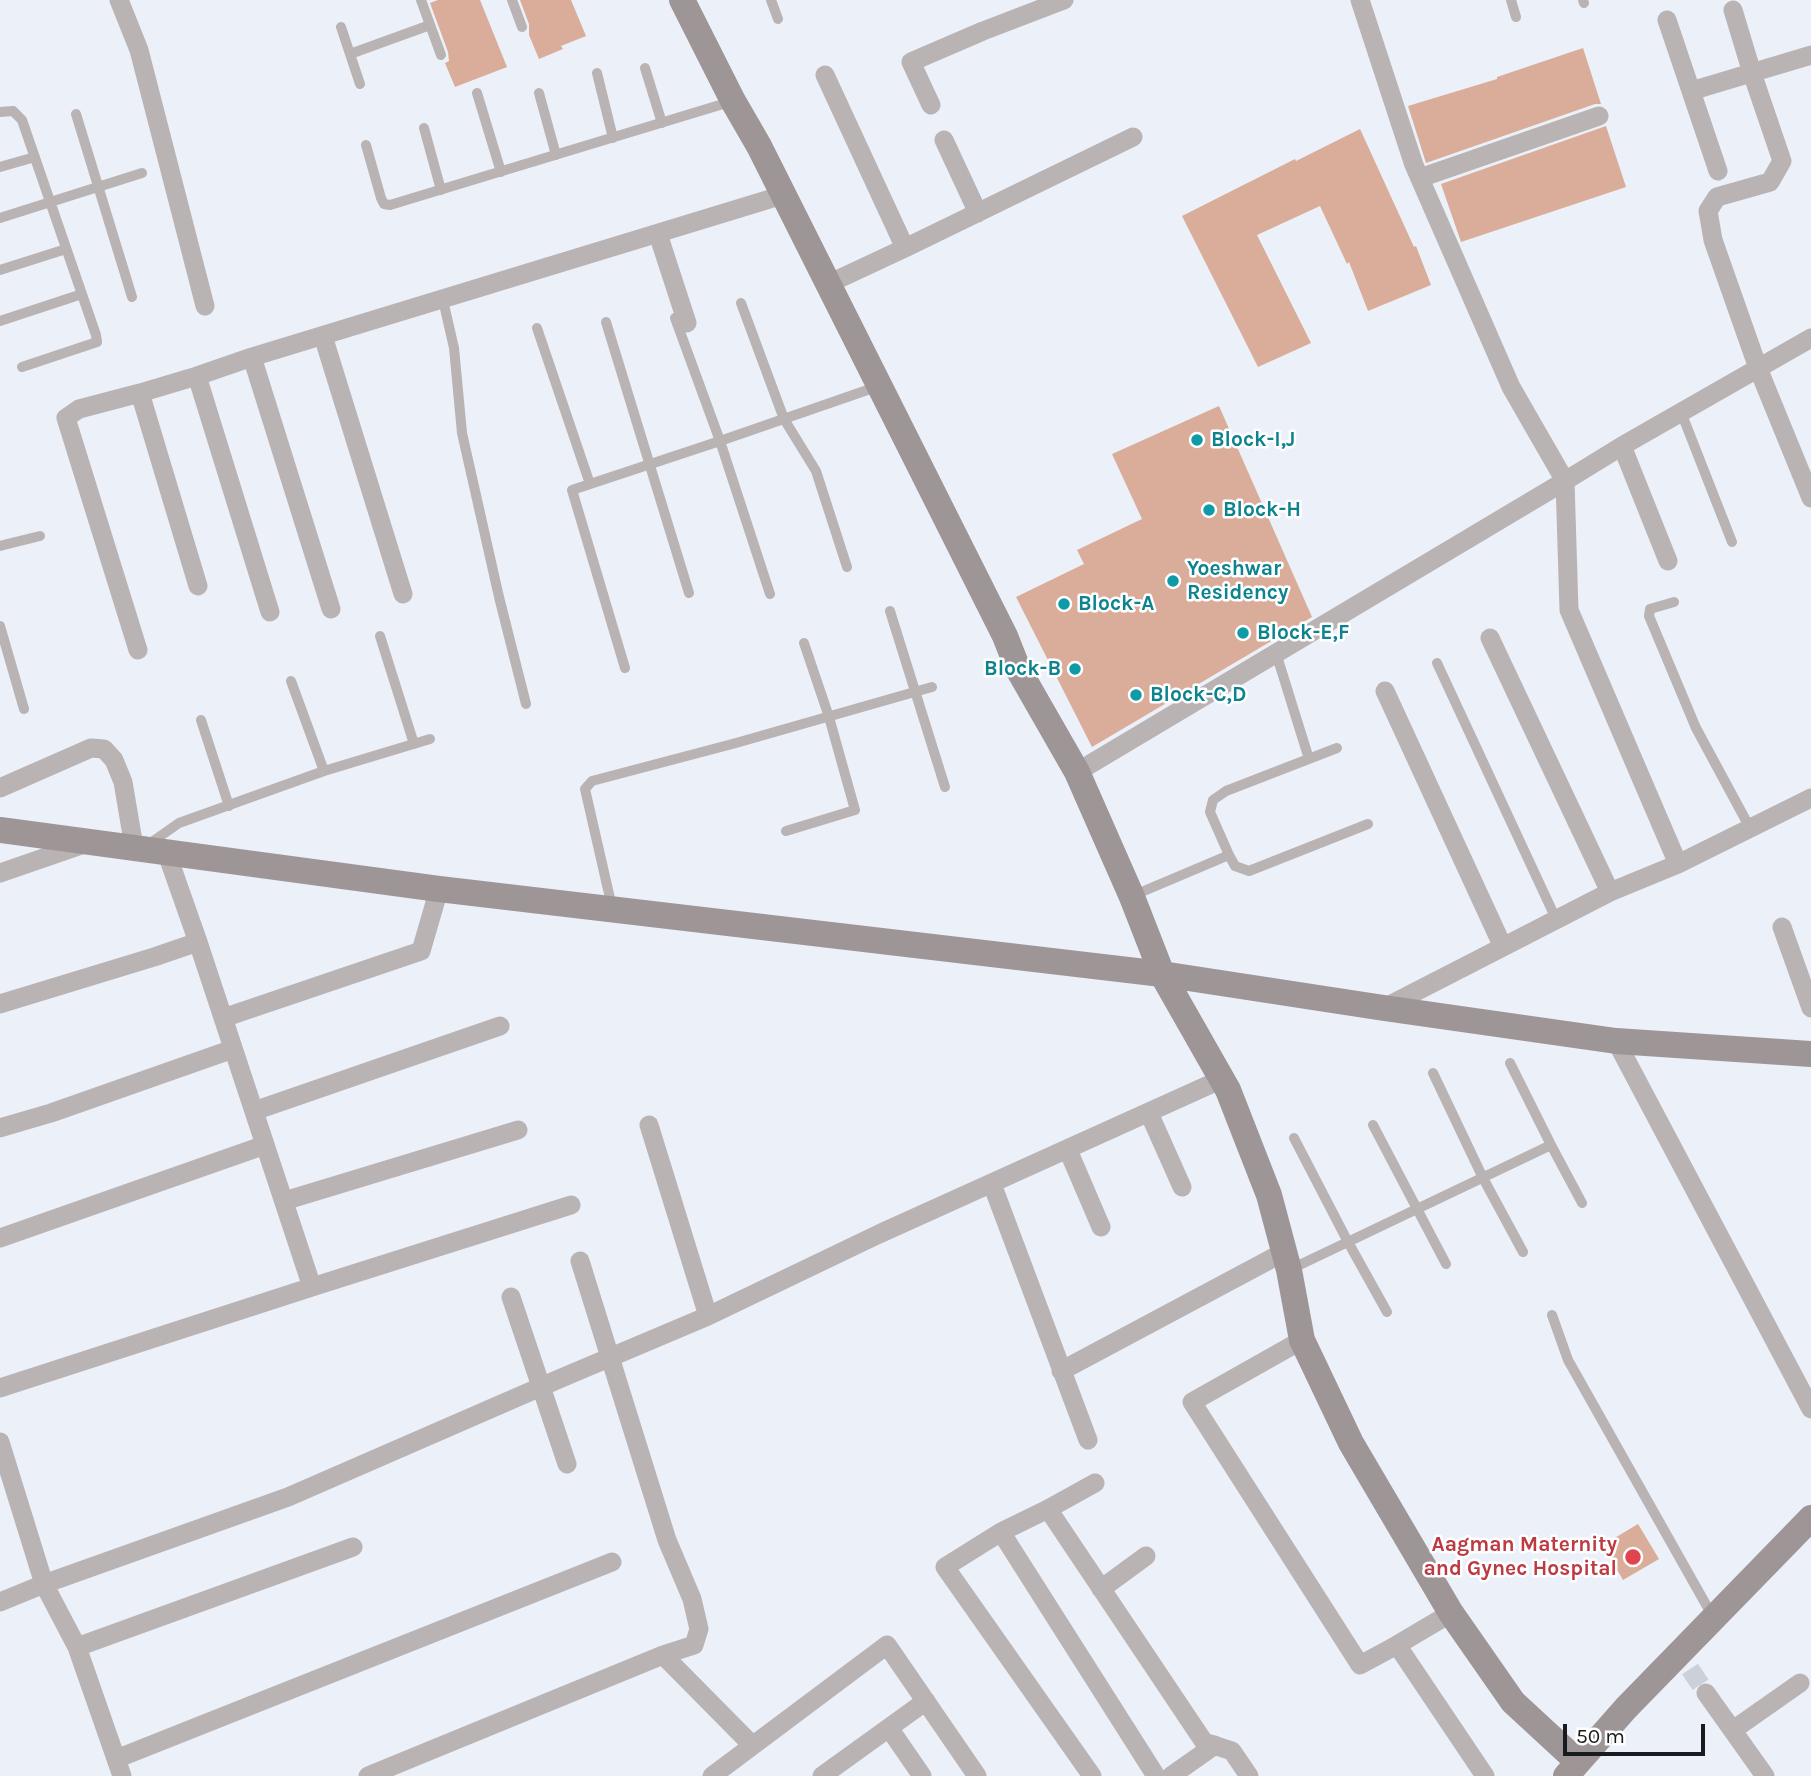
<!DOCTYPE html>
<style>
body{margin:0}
#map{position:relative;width:1811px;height:1776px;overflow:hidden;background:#ebf0f9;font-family:Karla,sans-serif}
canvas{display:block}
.scale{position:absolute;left:1563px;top:1724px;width:142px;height:32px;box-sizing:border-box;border:4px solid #1a1b1f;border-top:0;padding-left:9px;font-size:21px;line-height:24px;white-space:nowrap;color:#1a1b1f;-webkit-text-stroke:5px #fff;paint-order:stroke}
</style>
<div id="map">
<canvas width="1811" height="1776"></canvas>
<div class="scale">50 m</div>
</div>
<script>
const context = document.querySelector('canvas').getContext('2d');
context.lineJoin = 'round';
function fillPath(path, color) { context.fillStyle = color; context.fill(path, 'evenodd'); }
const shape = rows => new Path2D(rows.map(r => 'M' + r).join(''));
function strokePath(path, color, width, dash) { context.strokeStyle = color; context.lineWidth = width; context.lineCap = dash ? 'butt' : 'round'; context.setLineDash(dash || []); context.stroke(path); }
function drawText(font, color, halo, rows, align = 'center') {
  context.font = font + ' Karla,sans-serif'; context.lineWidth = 5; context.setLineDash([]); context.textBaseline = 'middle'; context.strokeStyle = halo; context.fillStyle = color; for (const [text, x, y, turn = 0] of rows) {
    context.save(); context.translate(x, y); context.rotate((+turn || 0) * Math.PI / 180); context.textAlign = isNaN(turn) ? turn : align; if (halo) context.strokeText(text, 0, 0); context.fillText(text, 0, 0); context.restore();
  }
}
const building = shape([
 [438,0,480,0,507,67,455,87,445,63,449,61,448,52,430,3],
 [520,0,571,0,586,36,561,46,563,49,539,59,529,35,529,24],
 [1583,48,1601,104,1595,104,1426,163,1408,106,1497,79,1497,77],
 [1606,126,1626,187,1461,242,1441,184],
 [1360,129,1414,247,1416,246,1431,285,1368,311,1349,262,1347,264,1320,206,1257,235,1311,343,1258,367,1182,216,1295,159,1296,161],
 [1219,406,1312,617,1092,747,1016,597,1084,564,1077,550,1142,519,1112,454],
 [1638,1524,1659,1559,1623,1580,1603,1545]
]);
const streetTunnel = shape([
 [1690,1669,1706,1693]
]);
const lane = shape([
 [421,0,441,55],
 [512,0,522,27],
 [771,0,778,19],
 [1511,0,1516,17],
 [1583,0,1584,3],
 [341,27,360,84],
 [350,54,430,25],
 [645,68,662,123],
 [597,73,613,138],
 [477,93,501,172],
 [539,93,556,155],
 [0,112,13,111,22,120,96,335,97,342,22,367],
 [76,114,132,297],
 [424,128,441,190],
 [366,145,381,198,384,204,390,205,733,101],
 [0,167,35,157],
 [0,218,142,173],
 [0,270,66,249],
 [443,300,454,348,462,433,499,597,526,704],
 [741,303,784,419,816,471,847,567],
 [675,318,720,441,770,594],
 [0,321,82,294],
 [606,322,689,593],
 [537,328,590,484],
 [1681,412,1732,542],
 [0,546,40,536],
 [1674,602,1650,609,1649,616,1696,728,1750,828],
 [890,611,945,787],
 [0,626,24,709],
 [380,636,414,744],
 [1276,653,1309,759],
 [1437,663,1556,919],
 [625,668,572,490,720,441,879,386],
 [291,681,324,771],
 [201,720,229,806],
 [786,831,855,810,829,717,804,643],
 [149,844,179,823,324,771,430,739],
 [1229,855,1235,866,1249,871,1368,824],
 [1132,896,1229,855,1210,812,1213,800,1226,791,1337,748],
 [612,907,585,789,592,781,736,743,932,687],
 [1433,1073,1483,1178,1523,1252],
 [1373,1125,1446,1264],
 [1294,1138,1348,1242,1387,1312],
 [1551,1145,1582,1203],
 [1289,1270,1551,1145,1510,1063],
 [1552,1315,1568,1360,1713,1617]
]);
const street = shape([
 [119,0,139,50,205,306],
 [1360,0,1414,165,1511,387,1565,481,1622,446,1811,338],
 [1733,10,1752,73,1782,161,1770,182,1717,197,1708,211,1713,240,1758,368,1811,498],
 [1667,20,1718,171],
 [825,75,905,248,828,284],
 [1691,91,1811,55],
 [931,105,911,62,983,31,1064,0],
 [944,140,978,213],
 [1420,178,1599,116],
 [658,234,687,323],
 [905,248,1133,137],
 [323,336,403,594],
 [252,357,331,609],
 [197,376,270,612],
 [140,393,198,586],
 [1622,446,1668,561],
 [1490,638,1610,892],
 [138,650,66,418,79,409,140,393,197,376,252,357,783,195],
 [1385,691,1503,947],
 [1077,772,1565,481,1569,610,1678,864,1610,892,1384,1008],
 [0,788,91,748,104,749,114,760,123,782,134,847],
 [166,851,198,942,312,1287,571,1205],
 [1678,864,1811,798],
 [0,873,87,843],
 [1782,927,1811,1008],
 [0,1004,154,957,198,942],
 [223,1018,421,951,439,889],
 [1616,1041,1811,1409],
 [254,1111,500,1026],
 [1149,1113,1182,1187],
 [649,1125,708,1316],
 [0,1128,51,1113,233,1049],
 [1068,1150,1101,1227],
 [992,1184,1088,1440],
 [284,1201,518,1130],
 [0,1238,265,1145],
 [580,1261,667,1540,692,1599,699,1629,694,1645,663,1655,752,1745],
 [511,1297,567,1464],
 [1302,1340,1192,1402,1360,1665,1397,1645],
 [1061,1371,1284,1252],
 [0,1388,312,1287],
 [0,1442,44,1584,0,1602],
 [1048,1509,1204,1742,1232,1751,1249,1776],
 [1001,1532,1048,1509,1095,1483],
 [1101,1589,1146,1556],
 [1451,1613,1397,1645,1485,1776],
 [77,1647,44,1584,288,1497,559,1379,708,1316,879,1234,1222,1079],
 [1706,1693,1765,1776],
 [889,1728,922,1776],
 [1733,1730,1800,1683],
 [116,1759,612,1562],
 [122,1776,77,1647,353,1547],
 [368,1776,663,1655],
 [712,1776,887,1645,977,1776],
 [822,1776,926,1701],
 [1092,1776,945,1567,1001,1532,1156,1776],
 [1171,1776,1215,1745]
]);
const secondary = shape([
 [682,0,733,101,759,146,1005,636,1018,669,1077,772,1132,897,1162,974,1228,1090,1269,1195,1289,1270,1302,1340,1351,1443,1451,1613,1513,1702,1578,1762],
 [0,830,439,889,1162,974,1384,1008,1616,1041,1811,1054],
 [1566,1776,1626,1708,1811,1518]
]);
const markers = [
 [1197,440,7,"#0f9aa8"],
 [1209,510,7,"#0f9aa8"],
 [1173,581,7,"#0f9aa8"],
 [1064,604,7,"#0f9aa8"],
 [1243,633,7,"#0f9aa8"],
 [1075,669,7,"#0f9aa8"],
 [1136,695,7,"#0f9aa8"],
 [1633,1557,9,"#e0444e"]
];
const cultureNames = [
 ["Block-I,J",1211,440],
 ["Block-H",1223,510],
 ["Yoeshwar",1187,569],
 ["Residency",1187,593],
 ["Block-A",1078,604],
 ["Block-E,F",1257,633],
 ["Block-B",1061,669,"right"],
 ["Block-C,D",1150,695]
];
const healthNames = [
 ["Aagman Maternity",1617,1545],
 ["and Gynec Hospital",1617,1569]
];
fillPath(building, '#d9ad99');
strokePath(streetTunnel, '#ccd0d8', 19, [19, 10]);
strokePath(lane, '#b9b3b3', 10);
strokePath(street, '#b9b3b3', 19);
strokePath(secondary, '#9e9596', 26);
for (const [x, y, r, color] of markers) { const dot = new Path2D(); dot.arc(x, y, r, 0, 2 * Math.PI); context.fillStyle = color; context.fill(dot); strokePath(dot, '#fff', 2.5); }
drawText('bold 21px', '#0d838f', '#fff', cultureNames, 'left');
drawText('bold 21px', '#be3a42', '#fff', healthNames, 'right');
</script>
